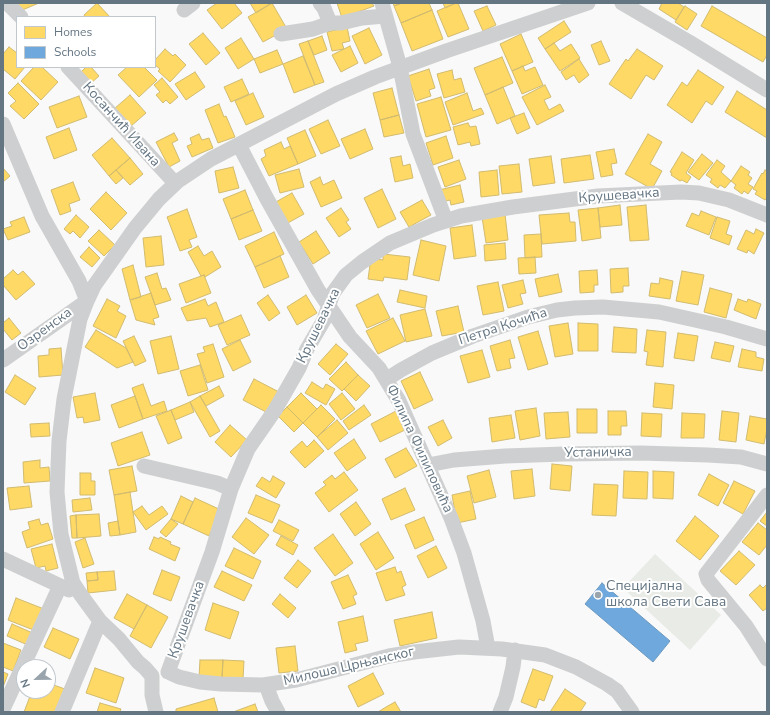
<!DOCTYPE html>
<meta charset="utf-8">
<style>
body{margin:0}
#map{position:relative;width:770px;height:715px;overflow:hidden;background:#f9f9f9;font-family:"Nunito Sans",sans-serif}
canvas{display:block}
.frame{position:absolute;inset:0;border:4px solid #657683;pointer-events:none}
.legend{position:absolute;left:16px;top:16px;width:140px;height:52px;box-sizing:border-box;background:#fff;border:1px solid #c1c8cd;margin:0;padding:5px 7px;list-style:none;font-size:12px;color:#657683}
.legend li{display:flex;align-items:center;gap:8px;height:20px}
.legend b{width:20px;border:1px solid #c1c8cd}
.north{position:absolute;left:16px;top:659px;width:40px;height:40px;box-sizing:border-box;background:#fff;border:1px solid #c1c8cd;border-radius:50%;rotate:248deg;font-size:11px;font-weight:700;line-height:16px;text-align:center;color:#657683}
.north::after{content:'';display:block;margin:auto;width:14px;height:18px;background:#99a4ac;clip-path:polygon(50% 0,100% 100%,50% 72%,0 100%)}
</style>
<div id="map">
<canvas width="770" height="715"></canvas>
<div class="frame"></div>
<ul class="legend">
<li><b style="height:11px;background:#ffd966"></b>Homes</li>
<li><b style="height:11px;background:#6fa8dc"></b>Schools</li>
</ul>
<div class="north">N</div>
</div>
<script>
const context = document.querySelector('canvas').getContext('2d');
context.lineJoin = 'round';
function fillPath(path, color) { context.fillStyle = color; context.fill(path, 'evenodd'); }
const shape = rows => new Path2D(rows.map(r => 'M' + r).join(''));
function strokePath(path, color, width, dash) { context.strokeStyle = color; context.lineWidth = width; context.lineCap = dash ? 'butt' : 'round'; context.setLineDash(dash || []); context.stroke(path); }
function drawText(font, color, halo, rows, align = 'center') {
  context.font = font + ' "Nunito Sans",sans-serif'; context.lineWidth = 4; context.setLineDash([]); context.textBaseline = 'middle'; context.strokeStyle = halo; context.fillStyle = color; for (const [text, x, y, turn = 0] of rows) {
    context.save(); context.translate(x, y); context.rotate((+turn || 0) * Math.PI / 180); context.textAlign = isNaN(turn) ? turn : align; if (halo) context.strokeText(text, 0, 0); context.fillText(text, 0, 0); context.restore();
  }
}
const green = shape([
 [655,554,721,615,690,650,623,588]
]);
const homes = shape([
 [16,3,39,3,20,11,16,3],
 [97,3,110,17,85,17,84,15,97,3],
 [217,3,234,3,242,13,222,29,207,10,217,3],
 [250,3,272,3,256,13,250,3],
 [272,3,287,29,263,42,248,17,272,3],
 [337,3,372,3,374,6,342,18,337,3],
 [393,3,402,3,394,6,393,3],
 [402,3,429,3,432,10,401,23,394,6,402,3],
 [443,3,456,3,445,8,443,3],
 [456,3,458,3,469,29,448,37,437,11,456,3],
 [662,3,678,3,684,7,676,20,659,9,662,3],
 [487,6,496,25,483,31,474,11,487,6],
 [685,6,697,14,687,30,675,22,685,6],
 [712,6,767,38,767,55,763,62,701,26,712,6],
 [432,10,443,39,412,51,401,23,432,10],
 [564,21,571,32,545,49,538,38,564,21],
 [347,27,350,41,342,43,344,49,332,51,327,32,347,27],
 [369,28,382,55,365,64,352,36,369,28],
 [203,33,220,53,206,65,189,44,203,33],
 [521,34,533,62,512,71,500,44,521,34],
 [322,36,327,50,314,55,308,41,322,36],
 [241,38,254,59,238,69,225,48,241,38],
 [308,41,324,82,315,85,299,44,308,41],
 [601,41,610,61,599,65,591,45,601,41],
 [554,43,560,51,571,44,580,58,560,71,545,49,554,43],
 [350,46,358,63,341,72,332,55,350,46],
 [9,47,17,53,17,67,25,67,15,79,3,69,3,54,9,47],
 [165,49,173,56,175,54,186,65,170,82,158,71,160,69,155,65,155,60,165,49],
 [637,49,663,66,654,80,646,75,631,99,609,84,626,59,628,61,637,49],
 [277,50,283,64,260,73,254,59,277,50],
 [303,56,315,85,294,93,283,64,303,56],
 [502,57,513,83,485,95,474,68,502,57],
 [579,59,589,75,579,83,574,75,566,80,561,72,579,59],
 [523,66,525,71,535,67,543,85,522,94,512,71,523,66],
 [34,67,42,67,58,82,41,100,21,81,34,67],
 [86,67,91,67,99,76,90,84,80,73,86,67],
 [127,67,144,67,157,80,139,97,118,75,127,67],
 [429,69,435,88,429,90,431,96,416,101,408,76,429,69],
 [452,70,454,80,461,78,465,92,444,98,437,74,452,70],
 [698,70,724,87,712,105,706,101,692,123,667,105,682,82,687,86,698,70],
 [195,72,205,87,186,100,175,84,195,72],
 [162,78,178,97,170,104,166,100,163,103,156,95,160,92,154,85,162,78],
 [242,79,249,94,231,102,224,87,242,79],
 [18,83,39,104,24,119,10,106,16,101,8,93,18,83],
 [545,85,551,97,544,100,549,110,560,104,564,111,537,125,522,97,545,85],
 [503,87,515,116,497,124,485,95,503,87],
 [392,88,399,115,380,120,373,93,392,88],
 [737,91,767,110,767,138,725,112,737,91],
 [253,93,264,117,246,125,235,101,253,93],
 [467,93,473,111,481,108,484,114,453,125,445,102,467,93],
 [130,95,146,113,130,127,114,109,130,95],
 [79,96,87,117,57,128,49,107,79,96],
 [441,97,451,130,426,137,417,104,441,97],
 [219,104,224,117,226,116,235,137,218,143,205,110,219,104],
 [524,113,530,128,517,134,510,118,524,113],
 [399,115,404,133,384,137,380,120,399,115],
 [328,120,340,146,321,154,309,129,328,120],
 [468,123,470,127,476,126,480,144,471,146,470,142,458,145,453,127,468,123],
 [69,128,77,150,54,159,46,137,69,128],
 [365,129,373,149,350,159,341,139,365,129],
 [305,130,316,156,298,164,287,138,305,130],
 [174,133,178,140,172,143,180,161,169,167,156,142,174,133],
 [199,134,202,140,209,138,213,148,192,157,187,146,192,144,190,138,199,134],
 [648,134,662,142,650,164,662,171,652,189,625,174,648,134],
 [446,136,453,158,433,165,426,143,446,136],
 [112,138,130,158,109,176,92,155,112,138],
 [281,142,284,149,290,146,298,164,269,176,261,159,266,156,264,150,281,142],
 [614,149,617,163,611,164,613,175,601,177,596,152,614,149],
 [682,152,694,160,686,173,691,177,687,183,682,180,680,181,671,175,672,173,670,172,682,152],
 [702,154,713,163,699,180,688,172,702,154],
 [590,155,594,179,564,183,561,159,590,155],
 [401,156,403,166,410,164,413,178,395,182,390,158,401,156],
 [551,156,555,183,533,186,529,159,551,156],
 [130,158,143,174,130,185,116,170,130,158],
 [459,160,466,179,445,187,438,167,459,160],
 [717,160,725,166,721,172,731,181,725,188,720,185,718,188,710,182,712,179,706,175,717,160],
 [519,164,522,192,502,194,499,166,519,164],
 [741,166,750,172,748,175,752,178,748,184,753,187,748,194,744,191,742,194,734,188,736,185,731,181,741,166],
 [233,167,239,188,219,193,215,171,233,167],
 [3,168,10,176,3,182,3,168],
 [299,169,304,187,280,193,275,175,299,169],
 [116,170,123,178,116,184,109,176,116,170],
 [497,170,499,195,481,197,479,172,497,170],
 [765,170,767,171,767,197,765,200,755,194,757,191,753,189,762,173,763,174,765,170],
 [320,177,323,185,334,180,342,198,321,207,310,182,320,177],
 [73,182,80,200,69,204,71,211,60,215,51,190,73,182],
 [460,185,464,202,451,205,450,200,442,202,439,190,460,185],
 [382,189,396,219,378,228,364,198,382,189],
 [245,190,253,210,231,219,223,199,245,190],
 [106,192,127,213,111,230,90,209,106,192],
 [292,193,304,214,286,224,274,203,292,193],
 [422,200,431,215,409,227,400,212,422,200],
 [620,205,622,225,600,227,598,208,620,205],
 [646,205,649,240,630,241,627,207,646,205],
 [341,208,349,220,346,222,351,229,339,237,326,218,341,208],
 [598,208,601,238,582,241,578,210,598,208],
 [187,209,197,237,189,240,192,247,180,251,167,217,187,209],
 [253,210,262,231,239,240,231,219,253,210],
 [701,211,716,217,709,235,686,226,692,213,699,216,701,211],
 [569,213,570,222,575,222,576,241,542,244,539,215,569,213],
 [505,214,508,240,486,243,482,217,505,214],
 [76,215,89,227,80,238,73,231,70,234,64,229,76,215],
 [24,217,30,232,8,240,3,229,12,226,10,222,24,217],
 [717,217,730,221,726,234,732,236,729,245,710,238,717,217],
 [472,225,476,256,454,259,450,228,472,225],
 [756,229,764,233,754,254,748,250,747,253,737,249,746,230,754,234,756,229],
 [99,230,115,245,104,256,88,241,99,230],
 [316,231,330,253,313,264,299,242,316,231],
 [274,232,284,254,255,267,245,246,274,232],
 [541,234,542,257,525,258,524,235,541,234],
 [161,236,164,265,146,267,143,238,161,236],
 [421,240,446,246,439,281,413,275,421,240],
 [505,243,506,259,485,261,484,245,505,243],
 [198,246,204,256,212,251,221,267,205,277,204,275,201,276,188,252,198,246],
 [89,247,100,258,92,267,80,257,89,247],
 [383,254,410,257,407,280,384,277,383,281,368,279,371,258,383,260,383,254],
 [280,256,289,277,264,288,255,267,280,256],
 [535,257,536,273,519,274,518,258,535,257],
 [133,265,141,297,130,300,122,269,133,265],
 [628,268,629,286,623,286,623,292,611,293,610,269,628,268],
 [13,270,18,275,23,271,35,284,16,300,3,285,3,279,13,270],
 [597,270,598,285,594,285,594,292,580,293,579,271,597,270],
 [682,271,704,275,698,305,676,301,682,271],
 [157,273,162,289,166,288,171,300,155,305,145,277,157,273],
 [558,274,562,292,539,297,535,279,558,274],
 [204,275,211,293,186,303,179,284,204,275],
 [660,278,673,281,670,299,649,296,651,283,659,284,660,278],
 [523,280,526,293,520,294,523,304,508,308,502,285,523,280],
 [498,282,504,311,483,315,477,286,498,282],
 [710,288,732,294,726,318,704,312,710,288],
 [400,290,427,296,425,308,397,302,400,290],
 [151,293,159,317,153,319,155,325,136,320,130,300,151,293],
 [378,294,390,318,367,328,356,305,378,294],
 [268,295,280,313,269,321,257,303,268,295],
 [306,295,317,313,297,325,287,307,306,295],
 [107,299,120,306,117,311,126,316,116,338,93,326,107,299],
 [205,299,208,306,216,302,224,322,210,327,206,318,187,321,181,308,205,299],
 [738,299,747,302,748,299,761,304,756,319,734,310,738,299],
 [458,306,464,332,442,336,436,311,458,306],
 [425,309,432,336,406,342,400,315,425,309],
 [241,315,250,335,227,345,218,325,241,315],
 [9,318,21,333,12,340,3,329,3,323,9,318],
 [393,318,405,341,378,354,366,331,393,318],
 [568,323,573,354,555,357,549,326,568,323],
 [578,323,598,324,598,351,578,351,578,323],
 [614,327,637,329,636,353,612,352,614,327],
 [96,330,126,348,133,362,117,368,85,347,96,330],
 [647,330,666,332,663,367,646,365,648,352,644,351,647,330],
 [538,331,548,364,528,370,518,337,538,331],
 [678,333,698,336,694,361,674,358,678,333],
 [134,336,146,361,135,366,123,341,134,336],
 [171,336,179,369,158,374,150,341,171,336],
 [240,340,251,362,233,371,222,349,240,340],
 [510,340,515,358,509,359,511,368,497,371,490,346,510,340],
 [715,342,734,346,730,362,711,358,715,342],
 [213,344,224,377,207,383,197,354,205,352,203,347,213,344],
 [336,344,348,354,330,375,318,364,336,344],
 [61,348,63,375,39,377,38,356,49,355,49,349,61,348],
 [742,349,756,352,756,357,764,359,762,371,738,367,742,349],
 [482,350,490,377,468,383,460,356,482,350],
 [346,362,358,375,342,391,329,379,346,362],
 [200,365,208,390,188,396,180,371,200,365],
 [420,372,433,400,414,409,401,381,420,372],
 [15,375,36,388,25,405,5,392,15,375],
 [358,375,370,386,356,401,344,389,358,375],
 [254,379,281,393,270,414,243,400,254,379],
 [312,382,323,389,326,384,335,389,326,405,305,393,312,382],
 [655,383,674,385,672,409,653,407,655,383],
 [143,384,151,406,164,401,167,411,143,419,132,388,143,384],
 [219,386,224,396,206,406,200,396,219,386],
 [95,393,100,420,84,423,83,417,77,418,73,397,95,393],
 [301,393,317,409,303,423,287,407,301,393],
 [342,393,355,409,341,420,329,404,342,393],
 [135,396,143,419,119,428,111,405,135,396],
 [200,396,220,431,210,437,190,402,200,396],
 [190,402,194,412,175,420,171,410,190,402],
 [321,405,335,419,317,437,303,423,321,405],
 [364,405,371,415,349,430,343,421,364,405],
 [287,407,303,423,294,432,278,416,287,407],
 [536,408,540,436,520,440,515,411,536,408],
 [577,409,597,409,597,433,577,433,577,409],
 [171,410,182,438,168,444,156,416,171,410],
 [396,411,405,430,380,442,371,424,396,411],
 [608,411,626,411,627,426,621,426,621,435,608,435,608,411],
 [722,411,739,413,736,442,719,440,722,411],
 [568,412,570,437,546,439,544,413,568,412],
 [642,413,662,414,661,437,641,436,642,413],
 [682,413,705,414,704,438,681,438,682,413],
 [511,415,515,438,492,442,489,418,511,415],
 [750,416,767,419,767,429,764,444,746,440,750,416],
 [337,420,348,433,328,450,317,437,337,420],
 [443,420,452,438,438,446,428,427,443,420],
 [49,423,50,436,31,437,30,424,49,423],
 [230,425,247,440,231,457,215,442,230,425],
 [142,432,150,455,118,466,111,443,142,432],
 [354,439,366,458,347,471,334,453,354,439],
 [314,440,324,451,305,468,290,452,302,441,307,447,314,440],
 [406,448,417,466,395,478,385,459,406,448],
 [40,460,40,468,49,467,50,481,24,483,23,462,40,460],
 [552,464,572,466,570,491,550,489,552,464],
 [132,466,137,491,114,495,109,470,132,466],
 [532,469,535,496,514,499,511,471,532,469],
 [489,470,496,497,474,503,467,476,489,470],
 [624,471,648,472,647,499,623,498,624,471],
 [653,471,674,472,673,499,653,498,653,471],
 [344,472,358,490,329,512,315,493,326,485,323,482,332,475,335,479,344,472],
 [80,473,91,473,91,481,95,481,95,495,80,495,80,473],
 [709,474,729,485,718,506,698,495,709,474],
 [273,476,285,483,276,498,256,486,262,477,270,482,273,476],
 [734,481,755,491,743,514,723,503,734,481],
 [594,484,618,485,616,516,592,515,594,484],
 [29,486,32,507,10,510,7,488,29,486],
 [405,488,415,510,391,520,382,499,405,488],
 [470,491,476,519,457,523,452,495,470,491],
 [130,492,136,532,120,535,114,495,130,492],
 [256,495,280,505,272,523,248,513,256,495],
 [181,496,193,502,183,524,171,519,181,496],
 [90,498,92,510,73,512,72,500,90,498],
 [195,498,221,510,209,536,183,524,195,498],
 [356,502,371,524,355,536,340,514,356,502],
 [142,506,149,515,162,506,168,514,146,530,133,512,142,506],
 [767,512,767,526,760,521,767,512],
 [99,514,101,536,77,538,76,515,99,514],
 [76,515,77,538,72,538,70,516,76,515],
 [695,516,719,536,700,560,676,541,695,516],
 [424,517,434,540,415,549,405,525,424,517],
 [246,518,269,535,254,554,232,537,246,518],
 [39,519,41,525,48,523,53,539,27,548,22,532,30,529,28,522,39,519],
 [171,519,178,524,166,537,160,532,171,519],
 [279,520,299,530,293,541,273,531,279,520],
 [118,521,120,535,110,536,108,523,118,521],
 [758,523,767,530,767,545,759,555,742,542,758,523],
 [378,532,394,558,376,570,360,544,378,532],
 [333,534,353,563,335,576,314,548,333,534],
 [281,536,298,545,293,555,276,545,281,536],
 [154,537,159,539,160,537,171,542,170,544,180,548,175,561,149,549,154,537],
 [85,538,94,564,83,568,75,542,85,538],
 [52,544,58,568,46,571,45,566,36,568,31,549,52,544],
 [436,546,447,568,428,578,417,556,436,546],
 [234,548,261,561,253,579,225,566,234,548],
 [739,551,755,565,736,585,720,571,739,551],
 [298,560,311,571,297,588,284,578,298,560],
 [395,567,397,573,401,571,406,585,402,587,405,595,386,601,376,573,395,567],
 [162,570,180,577,171,601,153,594,162,570],
 [114,571,116,590,88,593,87,581,98,580,97,572,114,571],
 [222,571,252,585,244,601,214,587,222,571],
 [97,572,98,580,87,581,86,573,97,572],
 [348,575,357,594,353,596,356,604,343,609,331,582,348,575],
 [760,585,763,588,766,585,767,586,767,608,763,611,749,595,760,585],
 [127,594,147,605,134,629,114,618,127,594],
 [280,594,296,608,288,618,272,604,280,594],
 [16,598,44,609,36,631,8,620,16,598],
 [213,603,239,612,230,639,205,630,213,603],
 [147,605,168,617,151,648,130,636,147,605],
 [432,612,437,638,400,646,394,620,432,612],
 [363,616,368,641,355,644,357,650,345,653,338,622,363,616],
 [12,624,35,634,30,646,7,636,12,624],
 [53,628,79,639,70,659,44,647,53,628],
 [3,643,21,650,13,671,3,667,3,643],
 [295,646,298,671,279,673,276,648,295,646],
 [200,660,223,660,222,678,199,677,200,660],
 [223,660,244,661,243,679,222,678,223,660],
 [95,668,124,678,116,703,86,693,95,668],
 [533,669,553,676,544,701,539,699,536,708,521,702,533,669],
 [3,672,8,674,3,687,3,672],
 [373,673,384,694,358,707,348,686,373,673],
 [48,683,65,689,56,712,24,712,32,691,48,691,48,683],
 [565,689,586,703,580,712,550,712,565,689],
 [214,698,218,712,176,712,176,709,214,698],
 [395,702,401,712,378,712,386,707,395,702],
 [100,703,121,709,120,712,97,712,100,703],
 [255,704,258,712,233,712,255,704]
]);
const schools = shape([
 [602,583,670,641,653,662,585,604,602,583]
]);
const minor = shape([
 [7,3,21,17],
 [320,3,324,8,330,23,341,23,362,18,385,16],
 [382,3,400,67,413,134,446,221],
 [622,3,689,42,767,90],
 [184,10,193,3],
 [281,34,313,29,330,23],
 [68,67,175,183],
 [3,124,42,216,79,281,87,301],
 [239,145,267,199,318,290,350,337,379,368,399,401,451,518,464,553,483,621,488,648],
 [3,360,87,301],
 [387,379,401,370,432,353,473,336,528,317,557,310,575,308,603,307,659,312,726,327,767,339],
 [428,465,454,460,505,456,564,454,640,453,708,455,741,457,767,464],
 [144,466,217,483,231,489],
 [767,495,706,574,708,580,746,626,767,659],
 [3,559,69,590],
 [168,672,212,552,231,489,248,449,275,410,299,368,307,349,324,320,333,293,346,275,362,262,390,243,433,225,461,216,513,207,598,196,681,192,699,193,729,200,767,215],
 [168,672,179,677,200,682,221,684,263,685,296,680,389,656,414,652,459,647,502,649,545,655,576,667,607,684,617,691,632,712],
 [152,676,145,668,138,662,119,639,100,621,81,595,73,583,61,534,57,492,59,441,64,399,80,319,87,301,94,286,135,228,159,199,178,181,211,159,336,94,375,77,446,51,588,3],
 [152,676,152,695,156,712],
 [266,685,272,701,278,712],
 [3,709,60,586],
 [62,712,100,621],
 [500,712,506,697,513,667,515,650]
]);
const markers = [
 [598,595,4,"#99a4ac"]
];
const streetNames = [
 ["Косанчић Ивана",121,125,48],
 ["Крушевачка",619,196,-4],
 ["Крушевачка",319,326,-64],
 ["Петра Кочића",503,327,-18],
 ["Озренска",45,330,-36],
 ["Филипа Филиповића",419,449,65],
 ["Устаничка",598,453,-1],
 ["Крушевачка",187,620,-70],
 ["Милоша Црњанског",349,667,-13]
];
const poiNames = [
 ["Специјална",606,587],
 ["школа Свети Сава",606,603]
];
fillPath(green, '#e8ebe6');
fillPath(homes, '#ffd966');
strokePath(homes, '#d1bb6f', 1);
fillPath(schools, '#6fa8dc');
strokePath(schools, '#6c99c1', 1);
strokePath(minor, '#cecfd0', 15);
for (const [x, y, r, color] of markers) { const dot = new Path2D(); dot.arc(x, y, r, 0, 2 * Math.PI); context.fillStyle = color; context.fill(dot); strokePath(dot, '#fff', 1.5); }
drawText('14px', '#657683', '#fff', streetNames);
drawText('14px', '#657683', '#fff', poiNames, 'left');
</script>
